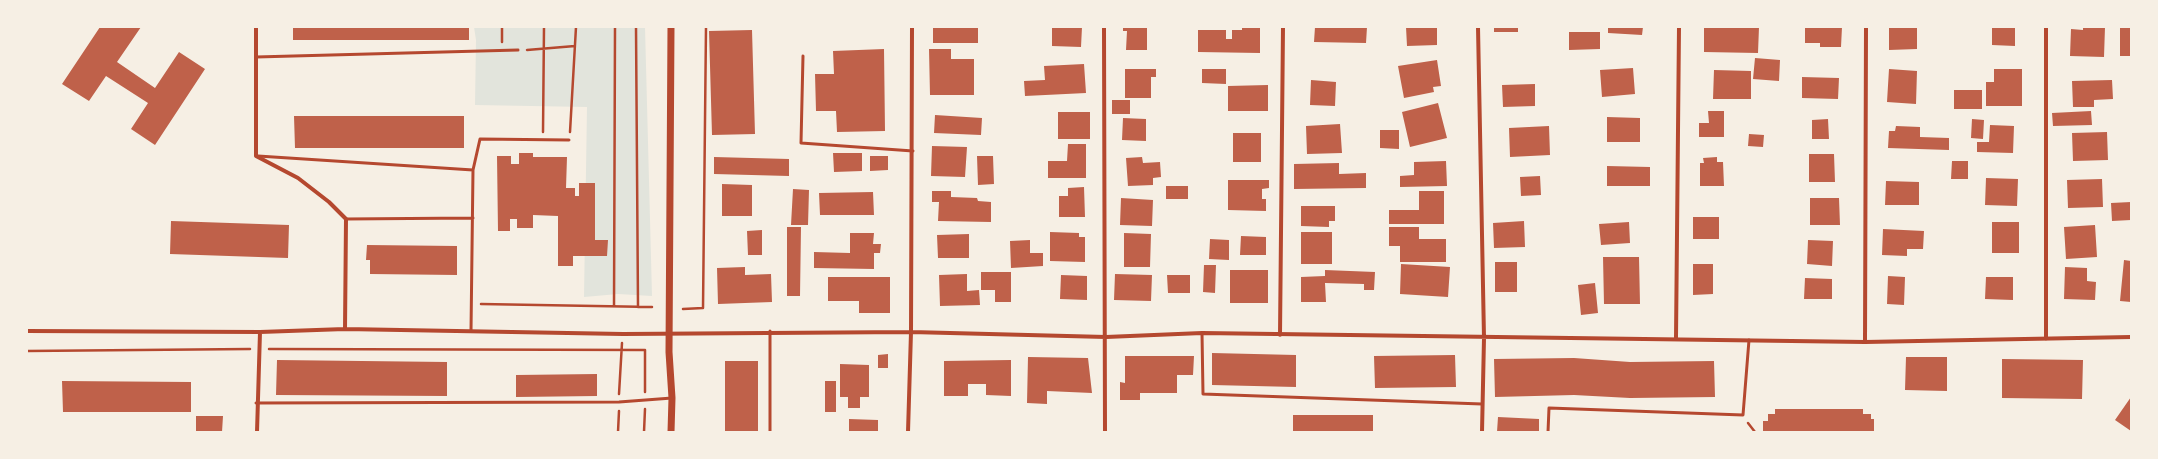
<!DOCTYPE html>
<style>
body{margin:0}
#map{position:relative;width:2158px;height:459px;overflow:hidden;background:#f6efe4;font-family:Lora,serif}
canvas{display:block}
.frame{position:absolute;inset:0;border:28px solid #f6efe4;pointer-events:none}
</style>
<div id="map">
<canvas width="2158" height="459"></canvas>
<div class="frame"></div>
</div>
<script>
const context = document.querySelector('canvas').getContext('2d');
context.lineJoin = 'round';
function fillPath(path, color) { context.fillStyle = color; context.fill(path, 'evenodd'); }
const shape = rows => new Path2D(rows.map(r => 'M' + r).join(''));
function strokePath(path, color, width, dash) { context.strokeStyle = color; context.lineWidth = width; context.lineCap = dash ? 'butt' : 'round'; context.setLineDash(dash || []); context.stroke(path); }
const green = shape([
 [474,27,645,27,652,296,618,294,584,297,587,107,475,105,476,40]
]);
const building = shape([
 [100,27,141,27,117,62,155,88,179,52,205,69,155,145,131,129,148,103,106,76,89,101,62,84],
 [293,27,469,27,469,40,293,40],
 [933,27,978,27,978,43,933,43],
 [1052,27,1082,27,1081,47,1052,46],
 [1123,27,1147,27,1147,50,1126,50,1127,31,1123,31],
 [1242,27,1260,27,1260,53,1198,52,1198,30,1226,30,1226,39,1232,39,1232,30,1242,30],
 [1315,27,1367,27,1366,43,1314,42],
 [1406,27,1437,27,1437,45,1407,46],
 [1494,27,1518,27,1518,32,1494,32],
 [1608,27,1643,27,1642,35,1608,33],
 [1704,27,1759,27,1758,53,1704,52],
 [1805,27,1842,27,1841,47,1820,47,1820,43,1805,43],
 [1889,27,1917,27,1917,49,1889,50],
 [1992,27,2015,27,2015,46,1992,45],
 [2083,27,2105,27,2104,57,2070,56,2071,29,2083,30],
 [2120,27,2131,27,2131,56,2120,56],
 [752,30,755,134,712,135,709,31],
 [1569,32,1600,32,1600,49,1569,50],
 [884,49,885,131,837,132,836,111,816,111,815,74,834,74,833,51],
 [929,49,951,49,951,59,974,59,974,95,930,95],
 [1755,58,1780,60,1779,81,1753,79],
 [1437,60,1441,86,1433,87,1434,92,1404,98,1398,66],
 [1084,64,1086,93,1025,96,1024,81,1045,80,1044,66],
 [1633,68,1635,94,1602,97,1600,70],
 [1125,69,1156,69,1156,77,1151,77,1151,98,1125,98],
 [1202,69,1226,69,1226,84,1202,83],
 [1889,69,1917,71,1916,104,1887,102],
 [1994,69,2022,69,2022,106,1986,106,1986,82,1994,82],
 [1714,70,1751,71,1751,99,1713,99],
 [1802,77,1839,78,1838,99,1802,98],
 [1311,80,1336,82,1335,106,1310,105],
 [2112,80,2113,99,2094,100,2094,107,2073,107,2072,81],
 [1535,84,1535,106,1503,107,1502,85],
 [1268,85,1268,111,1228,111,1228,86],
 [1954,90,1982,90,1982,109,1954,109],
 [1112,100,1130,100,1130,114,1112,114],
 [1438,103,1447,138,1410,147,1402,112],
 [1708,111,1724,111,1724,137,1699,137,1699,123,1709,123],
 [2091,111,2092,125,2053,126,2052,113],
 [1058,112,1090,112,1090,139,1058,139],
 [935,115,982,118,981,135,934,133],
 [294,116,464,116,464,148,295,148],
 [1607,117,1640,118,1640,142,1607,142],
 [1123,118,1146,119,1146,141,1122,140],
 [1828,119,1829,139,1812,139,1812,120],
 [1972,119,1984,120,1983,139,1971,138],
 [1340,124,1342,153,1307,154,1306,126],
 [1990,125,2014,126,2013,153,1977,152,1977,142,1989,142],
 [1549,126,1550,155,1510,157,1509,128],
 [1896,126,1920,127,1920,137,1949,138,1949,150,1888,148,1889,131,1895,131],
 [1380,130,1399,130,1399,149,1380,148],
 [2107,132,2108,160,2073,161,2072,133],
 [1233,133,1261,133,1261,162,1233,162],
 [1749,134,1764,135,1763,147,1748,146],
 [1068,144,1086,144,1086,178,1048,178,1048,161,1067,161],
 [932,146,967,147,965,177,931,176],
 [519,153,533,153,533,157,567,157,566,188,575,188,575,196,579,196,579,183,595,183,595,240,608,240,607,256,573,256,573,266,558,266,558,216,533,215,533,228,517,228,517,219,510,219,510,231,498,231,497,156,511,156,511,164,519,164],
 [833,153,862,153,862,171,834,172],
 [1809,154,1834,154,1835,182,1809,182],
 [870,156,888,156,888,170,870,171],
 [977,156,993,156,994,184,978,185],
 [714,157,789,159,789,176,714,174],
 [1142,157,1143,163,1160,162,1161,177,1153,178,1153,185,1128,186,1126,158],
 [1717,157,1717,162,1723,162,1724,186,1700,186,1700,163,1704,163,1703,158],
 [1446,161,1447,186,1400,187,1400,176,1414,175,1414,162],
 [1952,161,1968,161,1968,179,1951,179],
 [1339,163,1339,174,1366,173,1366,188,1294,189,1294,164],
 [1607,166,1650,167,1650,186,1607,186],
 [1540,176,1541,195,1521,196,1520,177],
 [1986,178,2018,179,2017,206,1985,205],
 [2102,179,2103,207,2068,208,2067,180],
 [1228,180,1269,180,1269,188,1262,189,1262,199,1266,199,1266,211,1228,210],
 [1886,181,1919,182,1919,205,1885,205],
 [722,184,752,185,752,216,722,216],
 [1166,186,1188,186,1188,199,1166,199],
 [1084,187,1085,217,1059,217,1059,196,1068,196,1068,188],
 [793,189,809,190,808,225,791,225],
 [932,191,951,191,951,197,977,198,978,201,991,202,991,222,938,221,939,202,932,202],
 [1419,191,1444,191,1444,224,1389,224,1389,210,1419,210],
 [873,192,874,215,820,215,819,193],
 [1121,198,1153,200,1152,226,1120,225],
 [1810,198,1839,198,1840,225,1810,225],
 [2131,202,2131,220,2112,221,2111,203],
 [1301,206,1335,206,1335,221,1329,221,1329,227,1301,226],
 [1693,217,1719,217,1719,239,1693,239],
 [171,221,289,225,288,258,170,254],
 [1524,221,1525,247,1494,248,1493,223],
 [1629,222,1630,243,1601,245,1599,224],
 [1992,222,2019,222,2019,253,1992,253],
 [2095,225,2097,257,2066,259,2064,227],
 [787,227,801,227,800,296,787,296],
 [1389,227,1419,227,1419,239,1446,239,1446,262,1400,262,1400,246,1389,246],
 [1883,229,1924,231,1923,249,1907,249,1907,256,1882,255],
 [762,230,762,255,748,255,747,231],
 [1050,232,1079,233,1079,237,1085,237,1085,262,1050,261],
 [1301,232,1332,232,1332,264,1301,264],
 [850,233,874,233,873,244,881,244,880,253,874,253,874,269,814,268,814,252,850,253],
 [1124,233,1151,234,1150,267,1124,267],
 [969,234,969,258,938,258,937,235],
 [1241,236,1266,237,1266,255,1240,255],
 [1210,239,1229,240,1229,260,1209,259],
 [1030,240,1030,253,1043,253,1043,266,1011,268,1010,241],
 [1808,240,1833,241,1832,266,1807,264],
 [367,245,457,246,457,275,370,274,370,260,366,260],
 [1603,257,1639,257,1640,304,1604,304],
 [2124,260,2131,261,2131,302,2120,301],
 [1495,262,1517,262,1517,292,1495,292],
 [1401,264,1450,267,1448,297,1400,294],
 [1693,264,1713,264,1713,294,1693,295],
 [1204,265,1216,265,1215,293,1203,292],
 [745,267,745,275,771,274,772,302,718,304,717,268],
 [2065,267,2087,268,2087,281,2096,282,2095,300,2064,299],
 [1230,270,1268,270,1268,303,1230,303],
 [1325,270,1375,272,1374,290,1364,290,1364,284,1325,283,1326,302,1301,302,1301,277,1325,276],
 [981,272,1011,272,1011,302,995,302,995,290,981,290],
 [967,274,967,291,979,290,980,305,940,306,939,275],
 [1115,274,1152,275,1151,301,1114,300],
 [1061,275,1087,276,1087,300,1060,299],
 [1167,275,1190,275,1190,293,1168,293],
 [1888,276,1905,277,1904,305,1887,304],
 [828,277,890,277,890,313,859,313,859,301,828,301],
 [1986,277,2013,277,2013,300,1985,299],
 [1805,278,1832,279,1832,299,1804,299],
 [1595,283,1598,313,1581,315,1578,285],
 [1212,353,1296,355,1296,387,1212,385],
 [888,354,888,368,878,368,878,355],
 [1455,355,1456,387,1375,388,1374,356],
 [1125,356,1194,356,1193,375,1177,375,1177,393,1140,393,1140,400,1120,400,1120,382,1125,383],
 [1028,357,1088,358,1092,393,1047,391,1047,404,1027,403],
 [1906,357,1947,357,1947,391,1905,390],
 [1574,358,1630,362,1714,361,1715,397,1630,398,1574,395,1495,397,1494,359],
 [2002,359,2083,360,2082,399,2002,398],
 [277,360,447,362,447,396,276,395],
 [1011,360,1011,396,986,395,986,384,968,384,968,396,944,396,944,361],
 [725,361,758,361,758,432,725,432],
 [840,364,869,365,869,397,860,397,860,408,848,408,848,397,840,397],
 [597,374,597,396,516,397,516,375],
 [62,381,191,382,191,412,63,412],
 [825,381,836,381,836,412,825,412],
 [2131,397,2131,431,2115,420],
 [1775,409,1863,409,1863,414,1871,414,1871,419,1874,419,1874,432,1763,432,1763,421,1768,421,1768,414,1775,414],
 [1293,415,1373,415,1373,432,1293,432],
 [196,416,223,416,222,432,196,432],
 [1498,417,1539,419,1539,432,1497,432],
 [849,419,878,420,878,432,849,432]
]);
const path = shape([
 [502,27,502,42],
 [636,27,638,307],
 [527,50,575,46],
 [543,132,544,27],
 [570,132,576,27],
 [481,304,652,307],
 [614,306,615,27],
 [683,309,703,308,706,27],
 [269,349,645,350,645,392],
 [27,351,250,349],
 [619,394,622,343],
 [1748,423,1755,432],
 [618,432,619,411],
 [644,432,645,409]
]);
const service = shape([
 [803,56,801,143,913,151],
 [256,57,518,50],
 [258,156,473,170],
 [346,219,473,218],
 [471,331,473,170,480,139,569,140],
 [770,331,770,432],
 [1202,333,1203,394,1482,404],
 [256,403,619,402,672,398],
 [1548,432,1549,408,1743,415,1749,340]
]);
const minor = shape([
 [256,27,256,156,298,178,329,202,346,219,345,329],
 [1104,27,1105,432],
 [1478,27,1484,338,1482,432],
 [27,331,260,332,345,329,623,334,911,332,1106,337,1202,333,1865,342,2131,337],
 [1280,335,1283,27],
 [1676,338,1679,27],
 [2046,339,2046,27],
 [1865,342,1866,27],
 [257,432,260,332],
 [908,432,911,332,912,27]
]);
const tertiary = shape([
 [671,432,672,398,669,352,671,27]
]);
fillPath(green, '#e2e4dc');
fillPath(building, '#bf614a');
strokePath(path, '#b5482f', 2.5);
strokePath(service, '#b5482f', 3);
strokePath(minor, '#b5482f', 4);
strokePath(tertiary, '#b5482f', 7);
</script>
